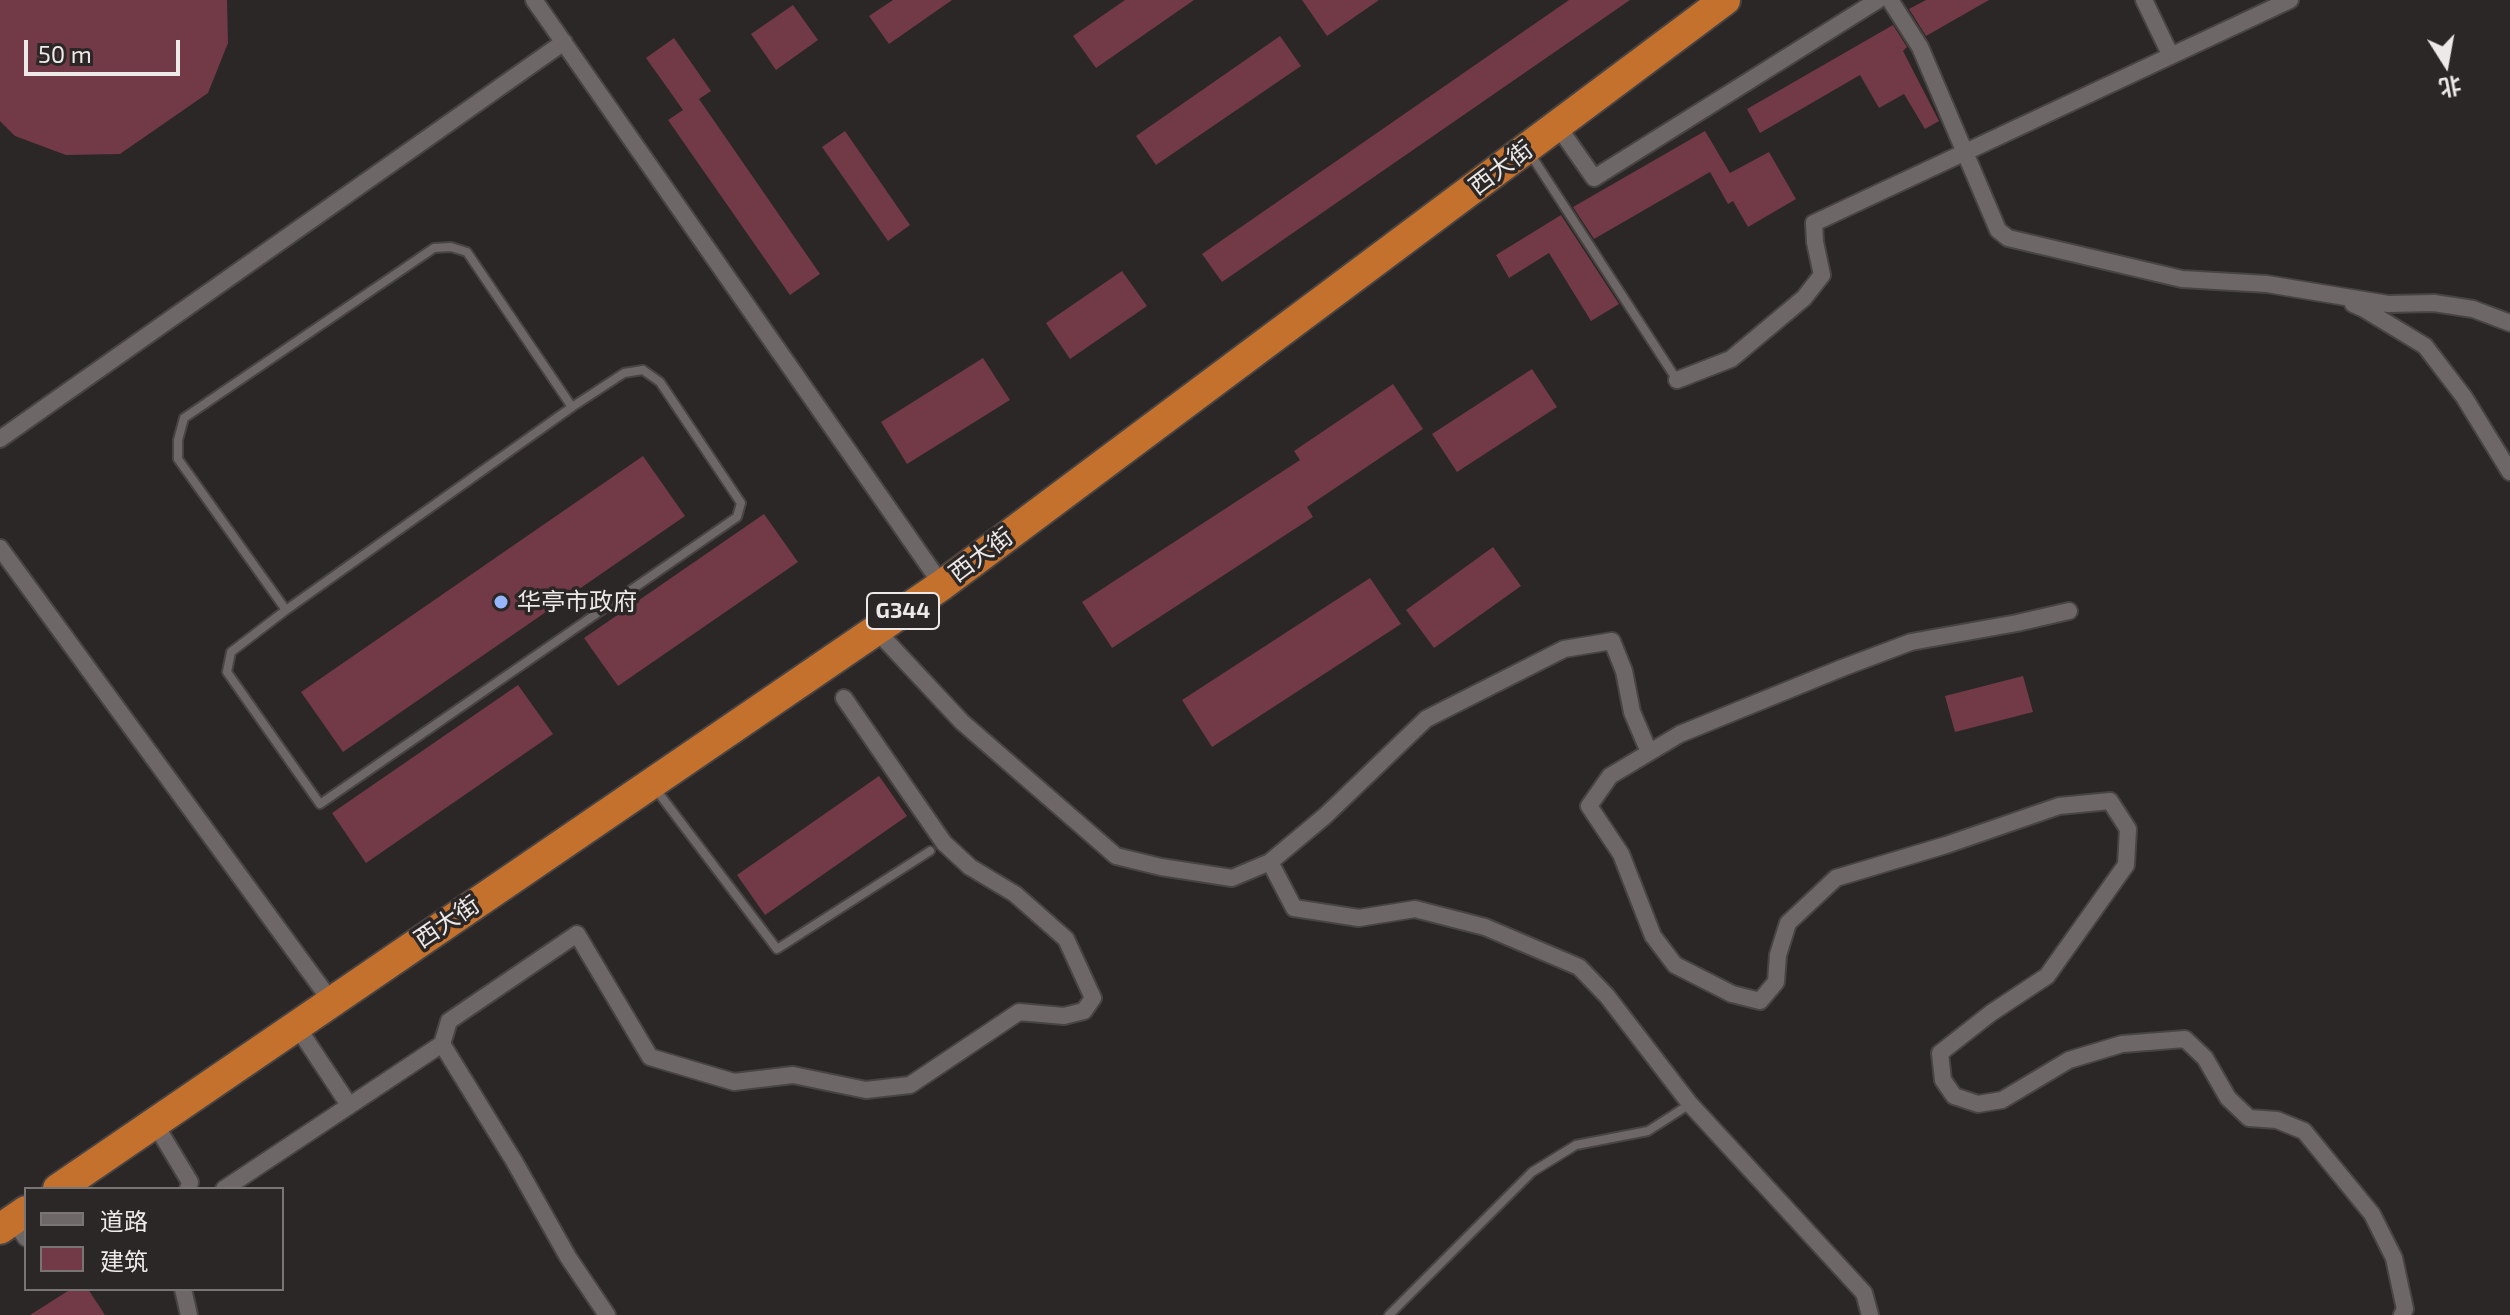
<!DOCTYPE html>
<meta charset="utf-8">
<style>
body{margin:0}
#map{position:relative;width:2510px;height:1315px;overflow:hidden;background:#2b2726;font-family:"Exo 2","Noto Sans SC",sans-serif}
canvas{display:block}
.legend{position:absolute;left:24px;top:1187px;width:260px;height:104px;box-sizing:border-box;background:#2b2726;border:2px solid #787574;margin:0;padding:10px 14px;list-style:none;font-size:24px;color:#ece9e8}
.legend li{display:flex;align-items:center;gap:16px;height:40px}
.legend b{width:40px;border:2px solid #787574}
.north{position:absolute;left:2406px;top:24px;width:80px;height:80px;-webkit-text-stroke:6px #2b2726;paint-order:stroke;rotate:169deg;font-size:22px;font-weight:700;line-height:32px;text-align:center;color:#ece9e8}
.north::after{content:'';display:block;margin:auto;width:28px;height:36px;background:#ece9e8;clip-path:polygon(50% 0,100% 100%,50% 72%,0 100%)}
.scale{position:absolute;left:24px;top:40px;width:156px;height:36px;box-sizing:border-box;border:4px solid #ece9e8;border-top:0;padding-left:10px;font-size:24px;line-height:28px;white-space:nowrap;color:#ece9e8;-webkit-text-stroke:6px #2b2726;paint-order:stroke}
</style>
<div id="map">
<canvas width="2510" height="1315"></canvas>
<ul class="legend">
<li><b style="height:10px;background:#6d6867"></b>道路</li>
<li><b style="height:22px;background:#723947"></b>建筑</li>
</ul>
<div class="north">北</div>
<div class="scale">50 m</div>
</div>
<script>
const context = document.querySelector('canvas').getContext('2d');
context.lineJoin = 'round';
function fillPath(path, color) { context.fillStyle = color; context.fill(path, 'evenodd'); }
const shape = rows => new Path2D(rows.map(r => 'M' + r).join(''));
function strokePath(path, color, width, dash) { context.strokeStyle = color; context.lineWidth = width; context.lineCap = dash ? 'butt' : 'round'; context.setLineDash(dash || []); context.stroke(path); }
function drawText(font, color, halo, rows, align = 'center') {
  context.font = font + ' "Exo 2","Noto Sans SC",sans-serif'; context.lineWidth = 7; context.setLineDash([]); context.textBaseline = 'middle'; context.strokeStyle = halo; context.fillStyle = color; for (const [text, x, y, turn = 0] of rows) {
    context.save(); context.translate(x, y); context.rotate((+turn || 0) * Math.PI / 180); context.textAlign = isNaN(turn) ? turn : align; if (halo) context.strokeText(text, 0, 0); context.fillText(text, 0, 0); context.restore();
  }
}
const building = shape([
 [0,0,227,0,228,43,208,93,120,154,66,155,15,136,0,121],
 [893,0,952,0,889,44,869,16],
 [1125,0,1194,0,1096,68,1073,36],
 [1302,0,1379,0,1327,36],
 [1569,0,1630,0,1222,282,1202,254],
 [1926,0,1989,0,1926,36,1909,9],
 [793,5,818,40,776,70,751,34],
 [1893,25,1907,47,1903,51,1939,121,1925,129,1904,94,1879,108,1860,75,1760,133,1747,109],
 [1280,36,1301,66,1156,165,1136,136],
 [674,38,711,91,699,99,820,274,790,295,668,120,683,110,646,58],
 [845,131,910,225,888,241,822,147],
 [1705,131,1730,173,1769,152,1796,199,1748,227,1733,201,1728,204,1710,172,1594,239,1573,207],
 [1561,215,1619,304,1591,321,1549,253,1509,278,1496,255],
 [1122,271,1147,306,1070,359,1046,323],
 [983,358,1010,400,907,464,881,422],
 [1532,369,1557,407,1457,472,1432,434],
 [1393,384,1423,429,1307,507,1313,517,1112,648,1082,602,1300,460,1294,451],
 [643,456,685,516,343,752,301,692],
 [764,514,798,562,618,686,584,638],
 [1493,547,1521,586,1434,648,1406,610],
 [1370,578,1401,624,1212,747,1182,700],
 [2023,676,2033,712,1955,732,1945,696],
 [518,685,553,734,366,863,332,813],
 [879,776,907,816,765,915,737,875],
 [71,1289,88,1289,105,1315,30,1315]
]);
const lane = shape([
 [1529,152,1677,380],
 [643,370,660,382,741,503,737,517,320,804,227,672,231,652,286,610,572,407,624,373,643,370],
 [286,610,178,459,178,440,184,418,434,248,451,247,467,252,572,407],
 [654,787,777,949,930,851],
 [1389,1315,1532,1172,1576,1145,1648,1131,1690,1104]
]);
const street = shape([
 [534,0,942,585],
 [1890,0,1920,47,1998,230,2008,238,2182,279,2267,284,2388,304,2434,303,2473,309,2510,323],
 [2144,0,2170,54],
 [1557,125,1594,178,1878,0],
 [2353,304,2364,309,2425,346,2464,397,2510,472],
 [1677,380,1731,359,1804,298,1822,275,1815,242,1814,223,2290,0],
 [0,439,564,42],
 [0,548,331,1001],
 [2069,611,2017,623,1911,642,1842,668,1680,734,1610,776,1589,806,1621,854,1653,936,1675,965,1732,994,1760,1001,1776,982,1778,955,1788,923,1836,878,1946,845,2059,806,2110,801,2128,829,2126,865,2047,976,1991,1013,1940,1053,1943,1080,1954,1096,1978,1104,2002,1100,2069,1060,2122,1044,2185,1039,2205,1058,2228,1098,2249,1118,2277,1120,2304,1131,2372,1214,2394,1258,2405,1309,2402,1315],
 [876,630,962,722,1116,856,1161,867,1232,878,1270,862,1325,816,1426,719,1564,649,1612,641,1624,671,1632,712,1649,752],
 [1270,862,1294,908,1359,918,1415,909,1485,927,1579,967,1607,996,1690,1104,1864,1293,1870,1315],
 [296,1025,349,1105],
 [442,1044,514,1161,568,1257,607,1315],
 [154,1122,190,1182,188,1189],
 [224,1189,442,1044,449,1021,577,934,650,1057,734,1082,793,1075,866,1090,910,1085,1019,1012,1064,1016,1084,1011,1093,998,1066,939,1015,894,970,867,944,843,844,698],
 [13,1220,26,1238],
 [183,1289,189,1315]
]);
const highway = shape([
 [58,1189,942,585,1725,0],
 [0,1229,26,1211]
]);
const markers = [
 [501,602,8,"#96b6fd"]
];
const shields = [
 [903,611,72]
];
const shieldNames = [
 ["G344",903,611]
];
const streetNames = [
 ["西大街",1501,168,-37],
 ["西大街",981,555,-37],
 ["西大街",447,922,-34]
];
const poiNames = [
 ["华亭市政府",517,602]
];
fillPath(building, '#723947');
strokePath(lane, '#484443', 12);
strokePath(street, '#484443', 20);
strokePath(highway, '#484443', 34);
strokePath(lane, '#6d6867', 8);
strokePath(street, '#6d6867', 16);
strokePath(highway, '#c4712d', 30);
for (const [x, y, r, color] of markers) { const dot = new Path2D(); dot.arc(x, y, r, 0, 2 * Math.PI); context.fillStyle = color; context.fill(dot); strokePath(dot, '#2b2726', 3); }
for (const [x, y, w] of shields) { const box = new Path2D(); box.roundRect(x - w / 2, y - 18, w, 36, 6); context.fillStyle = '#2b2726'; context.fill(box); strokePath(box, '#ece9e8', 2); }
drawText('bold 22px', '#ece9e8', null, shieldNames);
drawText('24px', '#ece9e8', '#2b2726', streetNames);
drawText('24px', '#ece9e8', '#2b2726', poiNames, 'left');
</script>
